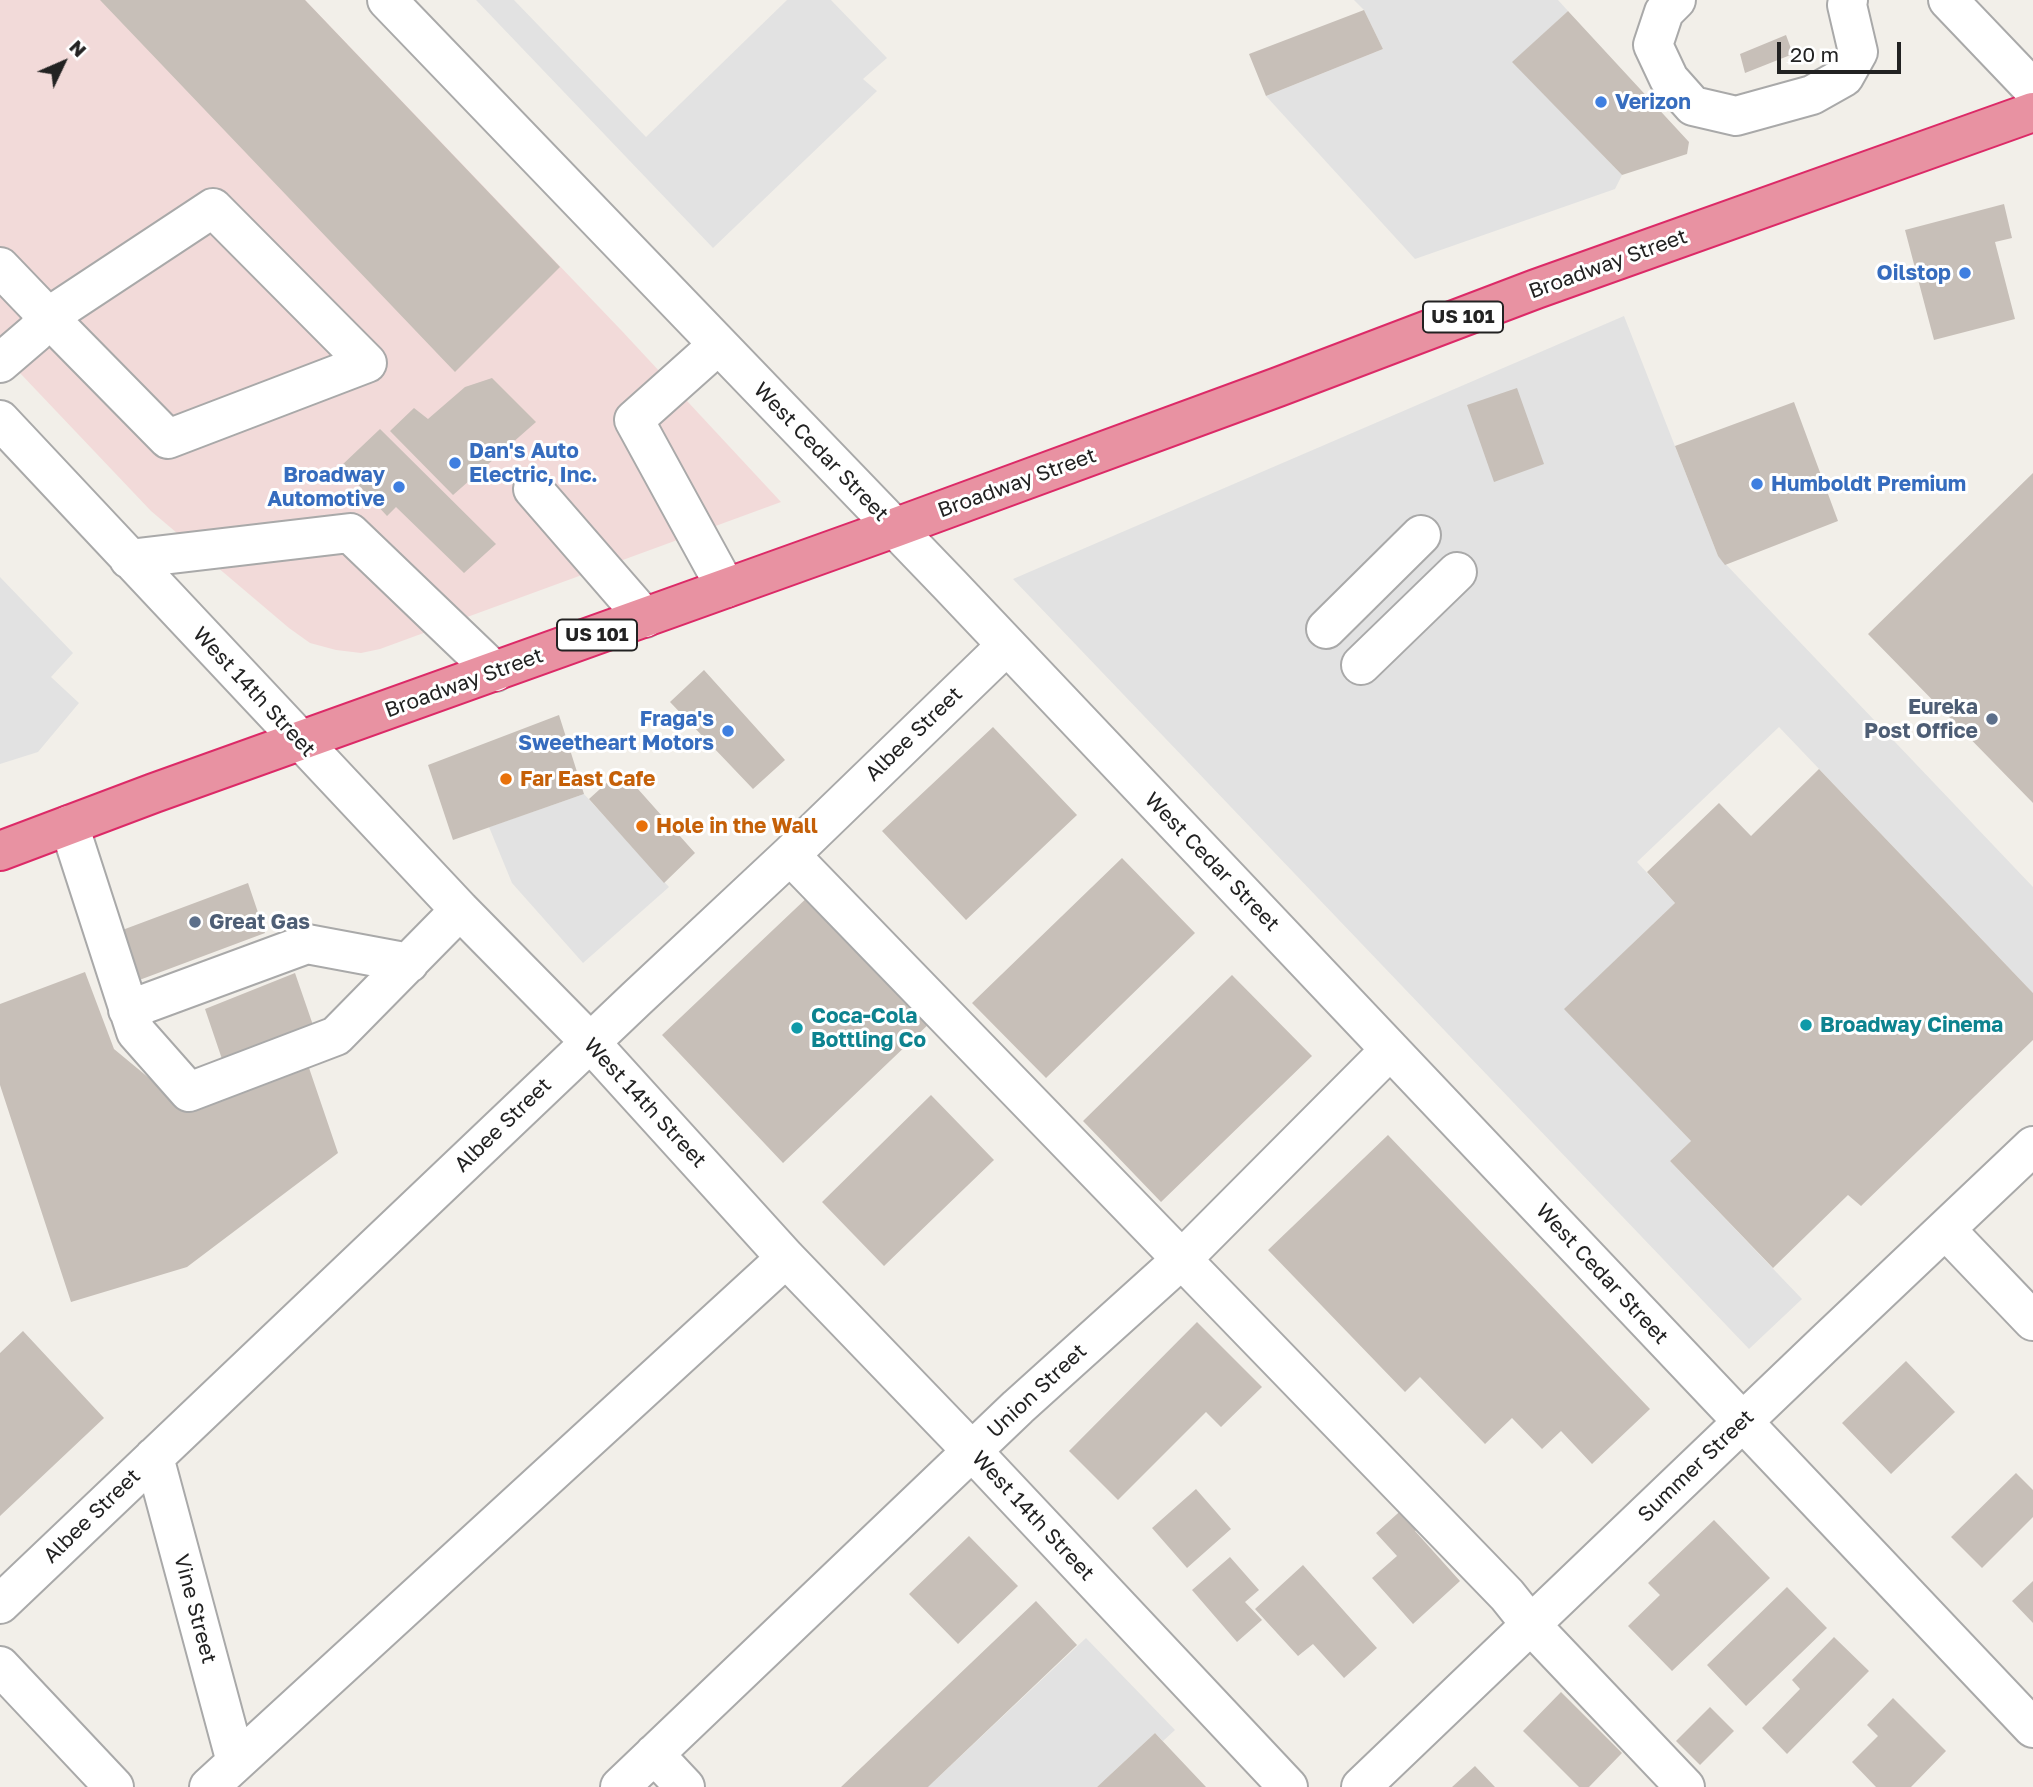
<!DOCTYPE html>
<style>
body{margin:0}
#map{position:relative;width:2033px;height:1787px;overflow:hidden;background:#f2efe9;font-family:"Golos Text",sans-serif}
canvas{display:block}
.north{position:absolute;left:28px;top:28px;width:70px;height:70px;-webkit-text-stroke:5px #fff;paint-order:stroke;rotate:46deg;font-size:19px;font-weight:700;line-height:28px;text-align:center;color:#222}
.north::after{content:'';display:block;margin:auto;width:24px;height:32px;background:#222;clip-path:polygon(50% 0,100% 100%,50% 72%,0 100%)}
.scale{position:absolute;left:1777px;top:42px;width:124px;height:32px;box-sizing:border-box;border:4px solid #222;border-top:0;padding-left:9px;font-size:21px;line-height:24px;white-space:nowrap;color:#222;-webkit-text-stroke:5px #fff;paint-order:stroke}
</style>
<div id="map">
<canvas width="2033" height="1787"></canvas>
<div class="north">N</div>
<div class="scale">20 m</div>
</div>
<script>
const context = document.querySelector('canvas').getContext('2d');
context.lineJoin = 'round';
function fillPath(path, color) { context.fillStyle = color; context.fill(path, 'evenodd'); }
const shape = rows => new Path2D(rows.map(r => 'M' + r).join(''));
function strokePath(path, color, width, dash) { context.strokeStyle = color; context.lineWidth = width; context.lineCap = dash ? 'butt' : 'round'; context.setLineDash(dash || []); context.stroke(path); }
function drawText(font, color, halo, rows, align = 'center') {
  context.font = font + ' "Golos Text",sans-serif'; context.lineWidth = 6; context.setLineDash([]); context.textBaseline = 'middle'; context.strokeStyle = halo; context.fillStyle = color; for (const [text, x, y, turn = 0] of rows) {
    context.save(); context.translate(x, y); context.rotate((+turn || 0) * Math.PI / 180); context.textAlign = isNaN(turn) ? turn : align; if (halo) context.strokeText(text, 0, 0); context.fillText(text, 0, 0); context.restore();
  }
}
const commercial = shape([
 [0,0,305,0,621,330,781,502,380,649,361,653,336,650,310,643,289,628,151,511,0,352]
]);
const parking = shape([
 [476,0,514,0,646,137,787,0,831,0,887,58,863,79,877,91,713,248],
 [1354,0,1558,0,1568,11,1513,62,1622,175,1615,189,1415,259,1266,96,1383,49,1364,10],
 [1624,316,1718,556,2033,887,2033,993,1779,727,1637,862,1675,903,1565,1009,1691,1141,1670,1161,1802,1299,1749,1349,1013,579],
 [0,577,73,653,51,677,79,703,38,752,0,764],
 [584,794,669,887,583,963,512,883,489,827],
 [1086,1638,1175,1730,1163,1741,1155,1733,1097,1787,928,1787]
]);
const building = shape([
 [100,0,305,0,560,267,455,372],
 [1364,10,1383,49,1266,96,1249,54],
 [1568,11,1689,142,1687,154,1622,175,1512,62],
 [1786,35,1793,54,1745,73,1740,54],
 [2004,204,2012,238,1995,242,2015,319,1934,340,1905,230],
 [492,378,536,422,453,495,390,431,414,408,428,419,465,387],
 [1517,388,1544,464,1494,482,1467,405],
 [1794,402,1838,521,1725,565,1718,556,1675,446],
 [380,429,496,544,464,573,396,507,387,516,341,466],
 [2033,473,2033,803,1868,634],
 [704,670,785,760,753,789,670,702],
 [559,715,584,794,453,840,428,765],
 [993,727,1077,815,966,920,882,831],
 [1819,769,2033,993,2033,1040,1861,1206,1848,1195,1773,1268,1670,1161,1691,1141,1564,1009,1675,903,1647,872,1719,803,1751,836],
 [621,770,695,853,664,883,589,799],
 [1122,858,1195,933,1046,1078,972,1003],
 [248,883,265,933,134,982,117,932],
 [812,893,933,1020,783,1163,662,1035],
 [85,972,114,1049,184,1107,307,1062,338,1153,187,1267,71,1302,0,1085,0,1004],
 [295,973,314,1028,223,1062,205,1009],
 [1232,975,1312,1056,1161,1202,1083,1121],
 [931,1095,994,1160,884,1266,822,1202],
 [1388,1135,1650,1409,1592,1464,1561,1431,1542,1449,1512,1418,1485,1444,1420,1377,1405,1392,1268,1250],
 [1197,1322,1262,1387,1221,1427,1206,1412,1118,1500,1069,1451],
 [23,1331,104,1418,0,1516,0,1353],
 [1906,1361,1955,1412,1891,1474,1842,1423],
 [2016,1473,2033,1490,2033,1517,1982,1568,1951,1537],
 [1196,1489,1231,1529,1187,1568,1152,1528],
 [1407,1505,1424,1523,1415,1531,1460,1581,1413,1624,1372,1578,1397,1556,1376,1533],
 [1714,1520,1770,1578,1672,1671,1628,1626,1660,1595,1648,1583],
 [969,1536,1018,1586,958,1644,909,1594],
 [1230,1557,1259,1590,1245,1602,1262,1620,1237,1642,1192,1590],
 [1303,1565,1377,1648,1344,1678,1313,1644,1298,1656,1255,1609],
 [2033,1581,2033,1623,2012,1601],
 [1787,1587,1827,1628,1746,1706,1707,1665],
 [1036,1601,1077,1645,928,1787,841,1787],
 [1834,1637,1869,1671,1787,1754,1762,1728,1800,1689,1792,1680],
 [1561,1692,1622,1753,1589,1787,1579,1787,1523,1731],
 [1893,1698,1946,1751,1911,1787,1876,1787,1852,1762,1878,1736,1867,1725],
 [1710,1707,1734,1731,1700,1765,1676,1741],
 [1155,1733,1206,1787,1097,1787],
 [1475,1766,1495,1787,1452,1787]
]);
const minor = shape([
 [387,0,950,585,2033,1728],
 [1676,0,1664,12,1653,45,1669,79,1693,106,1736,116,1812,95,1844,77,1858,52,1847,5,1848,0],
 [1948,0,2033,89],
 [213,208,367,363,168,439,48,317,213,208],
 [0,267,48,317,35,333,0,363],
 [718,345,634,420,726,588],
 [0,420,460,910,590,1042,786,1258,972,1451,1288,1787],
 [533,489,645,618],
 [129,559,350,533,495,672],
 [1326,629,1421,535],
 [1361,665,1457,572],
 [69,825,136,1032,189,1092,336,1036,460,910],
 [790,855,1507,1595,1531,1625,1685,1787],
 [128,1010,307,944,409,963],
 [1946,1230,2033,1321],
 [154,1457,236,1762],
 [0,1604,636,999,790,855,1006,646],
 [0,1666,114,1787],
 [654,1754,685,1787],
 [209,1787,786,1258],
 [620,1787,1018,1407,1181,1260,1390,1050],
 [1361,1787,1824,1344,2033,1146]
]);
const highway = shape([
 [0,851,154,793,894,528,1278,387,1536,289,2033,112]
]);
const markers = [
 [1601,102,7,"#3f7fe0"],
 [1965,273,7,"#3f7fe0"],
 [455,463,7,"#3f7fe0"],
 [1757,484,7,"#3f7fe0"],
 [399,487,7,"#3f7fe0"],
 [1992,719,7,"#5c6f8a"],
 [728,731,7,"#3f7fe0"],
 [506,779,7,"#e8710a"],
 [642,826,7,"#e8710a"],
 [195,922,7,"#5c6f8a"],
 [1806,1025,7,"#0f9aa8"],
 [797,1028,7,"#0f9aa8"]
];
const shields = [
 [1463,317,80],
 [597,635,80]
];
const shieldNames = [
 ["US 101",1463,317],
 ["US 101",597,635]
];
const shopNames = [
 ["Verizon",1615,102],
 ["Oilstop",1951,273,"right"],
 ["Dan's Auto",469,451],
 ["Electric, Inc.",469,475],
 ["Broadway",385,475,"right"],
 ["Automotive",385,499,"right"],
 ["Humboldt Premium",1771,484],
 ["Fraga's",714,719,"right"],
 ["Sweetheart Motors",714,743,"right"]
];
const streetNames = [
 ["Broadway Street",1608,264,-20],
 ["West Cedar Street",821,452,46],
 ["Broadway Street",1017,483,-20],
 ["Broadway Street",464,683,-20],
 ["West 14th Street",254,692,47],
 ["Albee Street",914,734,-44],
 ["West Cedar Street",1212,862,46],
 ["West 14th Street",645,1103,47],
 ["Albee Street",503,1125,-44],
 ["West Cedar Street",1602,1274,47],
 ["Union Street",1037,1391,-43],
 ["Summer Street",1696,1466,-44],
 ["Albee Street",92,1516,-44],
 ["West 14th Street",1033,1516,47],
 ["Vine Street",195,1609,75]
];
const serviceNames = [
 ["Eureka",1978,707],
 ["Post Office",1978,731],
 ["Great Gas",209,922,"left"]
];
const foodNames = [
 ["Far East Cafe",520,779],
 ["Hole in the Wall",656,826]
];
const cultureNames = [
 ["Coca-Cola",811,1016],
 ["Bottling Co",811,1040],
 ["Broadway Cinema",1820,1025]
];
fillPath(commercial, '#f2dad9');
fillPath(parking, '#e2e2e2');
fillPath(building, '#c7bfb8');
strokePath(minor, '#a9a9a9', 42);
strokePath(highway, '#dc2a67', 42);
strokePath(minor, '#fff', 38);
strokePath(highway, '#e892a2', 38);
for (const [x, y, r, color] of markers) { const dot = new Path2D(); dot.arc(x, y, r, 0, 2 * Math.PI); context.fillStyle = color; context.fill(dot); strokePath(dot, '#fff', 2.5); }
for (const [x, y, w] of shields) { const box = new Path2D(); box.roundRect(x - w / 2, y - 15.5, w, 31, 5); context.fillStyle = '#fff'; context.fill(box); strokePath(box, '#222', 2); }
drawText('bold 19px', '#222', null, shieldNames);
drawText('bold 21px', '#366cbe', '#fff', shopNames, 'left');
drawText('21px', '#222', '#fff', streetNames);
drawText('bold 21px', '#4e5e75', '#fff', serviceNames, 'right');
drawText('bold 21px', '#c56008', '#fff', foodNames, 'left');
drawText('bold 21px', '#0d838f', '#fff', cultureNames, 'left');
</script>
